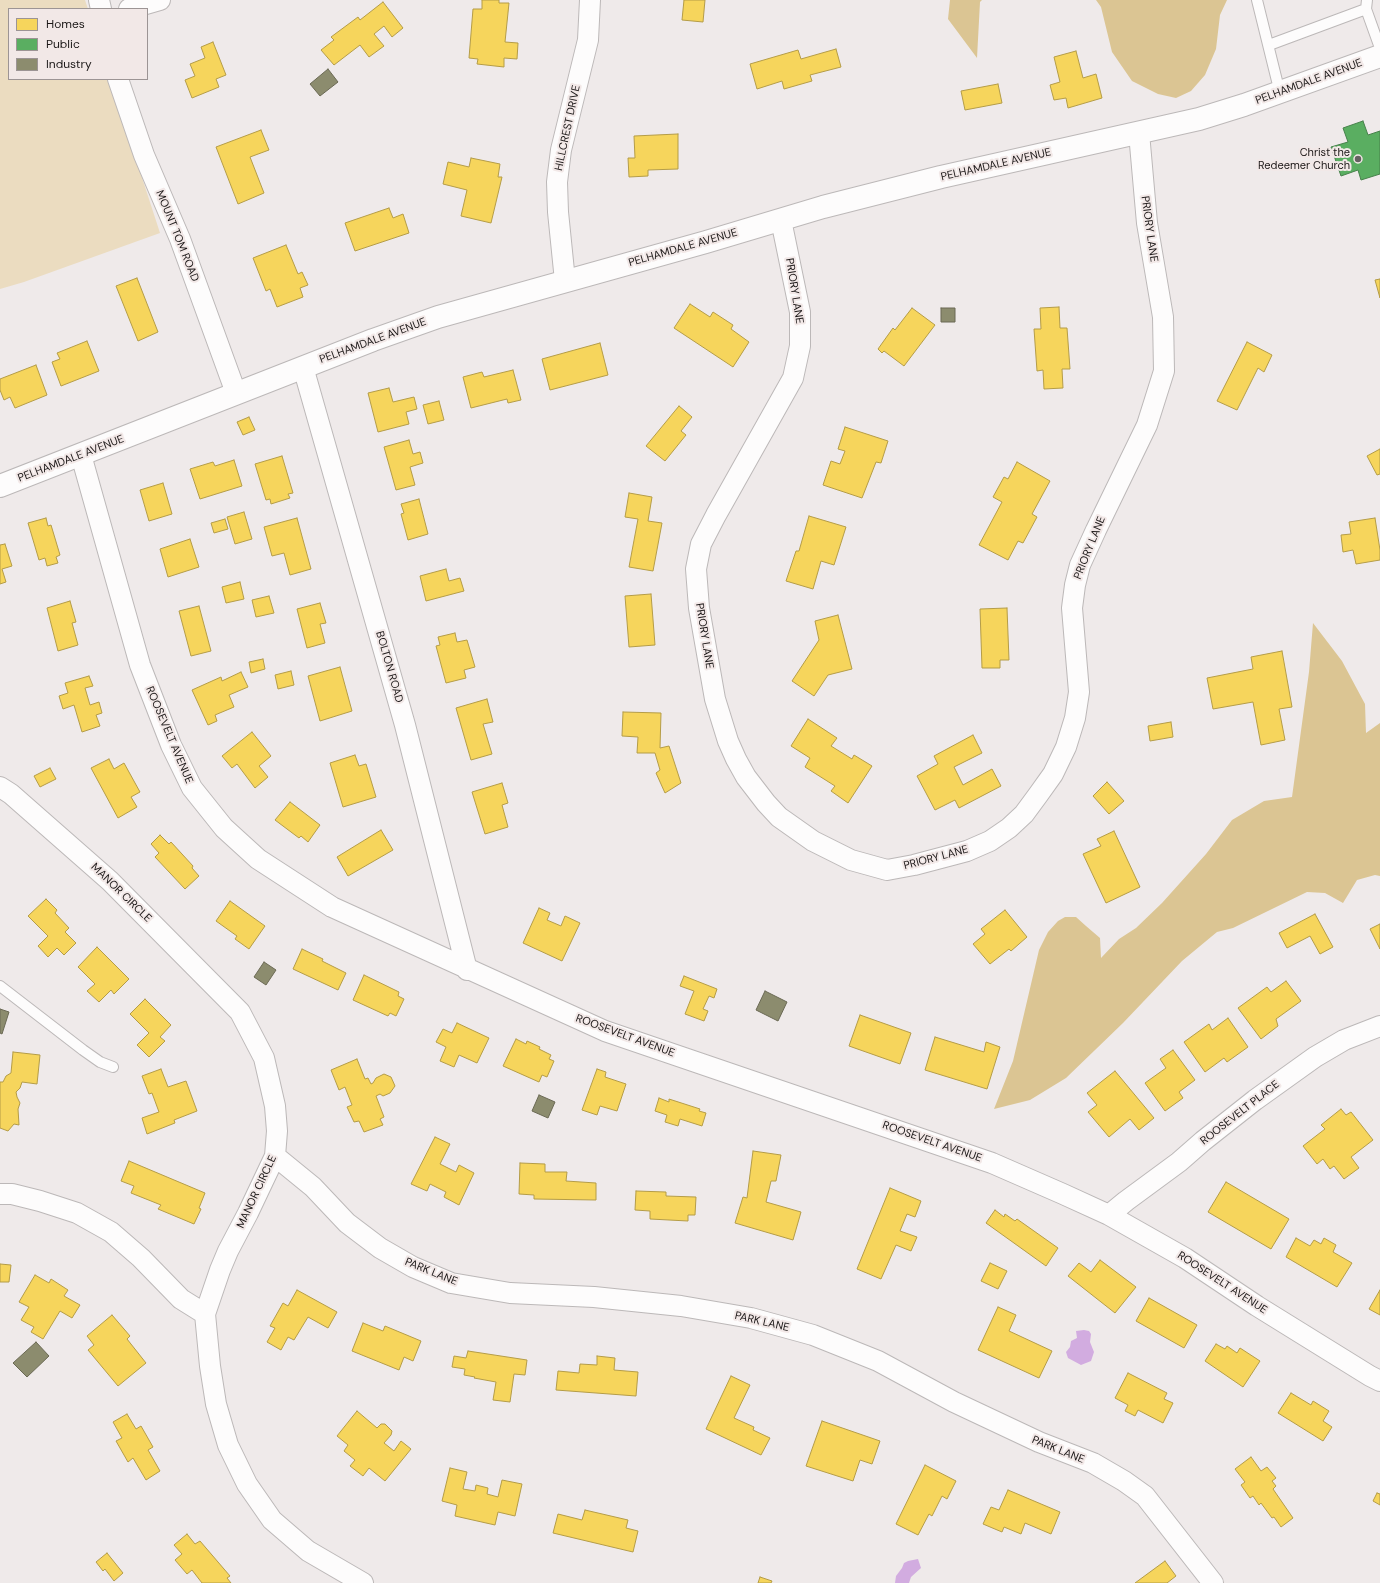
<!DOCTYPE html>
<style>
body{margin:0}
#map{position:relative;width:1380px;height:1583px;overflow:hidden;background:#efeaea;font-family:"DM Sans",sans-serif}
canvas{display:block}
.legend{position:absolute;left:8px;top:8px;width:140px;height:72px;box-sizing:border-box;background:#f2e8e7;border:1px solid #9c9494;margin:0;padding:5px 7px;list-style:none;font-size:12px;color:#1b1717}
.legend li{display:flex;align-items:center;gap:8px;height:20px}
.legend b{width:20px;border:1px solid #9c9494}
</style>
<div id="map">
<canvas width="1380" height="1583"></canvas>
<ul class="legend">
<li><b style="height:11px;background:#f6d55c"></b>Homes</li>
<li><b style="height:11px;background:#5aae61"></b>Public</li>
<li><b style="height:11px;background:#8c8c6e"></b>Industry</li>
</ul>
</div>
<script>
const context = document.querySelector('canvas').getContext('2d');
context.lineJoin = 'round';
function fillPath(path, color) { context.fillStyle = color; context.fill(path, 'evenodd'); }
const shape = rows => new Path2D(rows.map(r => 'M' + r).join(''));
function strokePath(path, color, width, dash) { context.strokeStyle = color; context.lineWidth = width; context.lineCap = dash ? 'butt' : 'round'; context.setLineDash(dash || []); context.stroke(path); }
function drawText(font, color, halo, rows, align = 'center') {
  context.font = font + ' "DM Sans",sans-serif'; context.lineWidth = 4; context.setLineDash([]); context.textBaseline = 'middle'; context.strokeStyle = halo; context.fillStyle = color; for (const [text, x, y, turn = 0] of rows) {
    context.save(); context.translate(x, y); context.rotate((+turn || 0) * Math.PI / 180); context.textAlign = isNaN(turn) ? turn : align; if (halo) context.strokeText(text, 0, 0); context.fillText(text, 0, 0); context.restore();
  }
}
const green = shape([
 [0,0,85,0,88,9,9,9,9,79,110,79,160,233,24,282,0,289]
]);
const forest = shape([
 [950,0,982,0,980,2,977,58,948,19],
 [1096,0,1227,0,1220,15,1216,49,1205,75,1191,91,1176,98,1158,94,1132,81,1112,52,1101,7],
 [1313,623,1342,661,1365,704,1366,733,1380,723,1380,876,1375,875,1357,880,1343,903,1325,893,1307,892,1233,928,1217,932,1182,961,1123,1023,1066,1078,1030,1100,994,1109,1013,1061,1039,950,1048,932,1058,921,1065,917,1076,917,1086,926,1100,938,1101,958,1119,939,1136,928,1162,903,1206,854,1232,820,1264,801,1292,797,1309,672]
]);
const water = shape([
 [1084,1330,1089,1331,1091,1334,1090,1342,1094,1352,1091,1361,1081,1365,1068,1358,1066,1352,1070,1347,1071,1341,1077,1338,1076,1331],
 [918,1559,921,1568,911,1577,909,1583,895,1583,896,1576,902,1568,904,1563,908,1561]
]);
const homes = shape([
 [482,0,499,0,499,3,509,3,505,42,518,43,517,59,504,58,504,67,477,64,478,59,469,58,473,9,482,9,482,0],
 [684,0,705,0,703,22,682,20,684,0],
 [383,2,403,28,392,37,384,26,374,34,384,46,369,57,360,45,334,65,321,50,334,40,331,37,358,17,360,20,383,2],
 [213,42,226,75,216,79,219,87,192,98,185,80,195,76,190,64,205,58,201,47,213,42],
 [836,49,841,67,810,75,812,81,784,89,782,81,757,89,750,64,798,50,801,59,836,49],
 [1076,51,1083,78,1096,74,1102,98,1068,108,1066,98,1054,100,1050,85,1060,82,1054,57,1076,51],
 [998,84,1002,103,965,110,961,91,998,84],
 [261,130,269,150,250,157,264,193,238,204,216,147,261,130],
 [678,134,678,169,648,170,648,176,629,177,628,158,635,158,634,136,678,134],
 [471,158,500,164,498,177,502,177,491,223,461,216,467,190,443,184,448,162,469,167,471,158],
 [389,208,393,218,403,214,409,233,355,251,345,223,389,208],
 [286,245,298,274,302,272,308,285,300,288,303,297,277,307,270,289,266,291,253,258,286,245],
 [137,278,158,332,138,341,116,286,137,278],
 [1380,279,1380,298,1375,280,1380,279],
 [690,304,710,317,713,312,733,325,731,329,749,342,733,367,674,328,690,304],
 [1059,307,1060,328,1067,328,1070,369,1062,369,1063,388,1044,389,1043,370,1037,371,1034,329,1041,329,1040,308,1059,307],
 [912,308,935,325,904,366,884,351,882,353,878,349,893,328,895,330,912,308],
 [87,341,99,371,61,386,52,362,60,359,57,353,87,341],
 [1247,342,1272,355,1264,372,1258,368,1237,410,1217,401,1247,342],
 [600,343,608,375,550,390,542,359,600,343],
 [36,365,47,395,15,408,10,397,4,400,0,390,0,379,36,365],
 [513,370,521,400,508,403,507,399,471,408,463,377,482,372,484,377,513,370],
 [389,388,393,402,414,397,417,409,406,412,409,424,378,432,368,393,389,388],
 [439,401,444,420,428,424,423,405,439,401],
 [679,406,692,417,681,431,686,435,665,461,646,446,679,406],
 [249,417,255,430,243,435,237,422,249,417],
 [845,427,888,441,881,463,876,462,862,498,823,485,831,461,840,464,845,451,838,449,845,427],
 [409,440,413,454,420,452,423,463,410,467,415,485,396,490,384,447,409,440],
 [1380,449,1380,474,1377,475,1367,456,1380,449],
 [282,456,293,493,288,494,290,498,271,504,270,499,266,500,255,464,282,456],
 [234,460,242,486,200,499,190,469,213,462,215,466,234,460],
 [1017,462,1050,481,1032,514,1037,517,1023,543,1018,541,1008,560,979,545,1002,502,993,497,1004,477,1008,479,1017,462],
 [163,483,172,514,149,521,140,490,163,483],
 [629,493,652,497,648,521,662,523,653,571,629,567,638,519,625,517,629,493],
 [419,499,428,534,408,540,401,514,404,513,401,504,419,499],
 [244,512,252,539,235,544,227,517,244,512],
 [809,516,846,527,834,565,821,561,813,589,786,581,796,551,799,551,809,516],
 [46,518,48,526,51,525,60,555,56,557,58,563,47,566,45,558,39,560,28,523,46,518],
 [297,518,311,569,290,575,284,553,272,556,264,527,297,518],
 [1375,518,1380,550,1380,560,1356,564,1353,550,1343,552,1341,535,1351,534,1349,522,1375,518],
 [225,519,228,529,214,533,211,523,225,519],
 [190,539,199,567,168,577,160,549,190,539],
 [5,544,12,566,2,569,6,582,0,584,0,545,5,544],
 [446,569,449,581,460,578,464,591,426,601,420,576,446,569],
 [240,582,244,599,226,603,222,587,240,582],
 [651,594,655,645,629,647,625,596,651,594],
 [269,596,274,613,256,617,252,600,269,596],
 [70,601,76,622,72,623,78,645,58,651,47,608,70,601],
 [320,603,326,623,320,624,325,643,307,648,297,609,320,603],
 [199,606,211,651,191,656,179,611,199,606],
 [1007,608,1009,660,1000,660,1000,668,982,668,980,609,1007,608],
 [838,615,852,669,828,675,814,696,792,681,819,640,815,621,838,615],
 [455,633,457,642,467,640,475,667,464,670,466,678,446,683,436,646,440,645,438,637,455,633],
 [1282,651,1292,707,1279,709,1285,740,1261,745,1253,702,1213,709,1207,678,1253,669,1251,657,1282,651],
 [263,659,265,669,251,673,249,662,263,659],
 [340,667,352,711,320,721,308,676,340,667],
 [291,671,294,685,278,689,275,675,291,671],
 [241,672,248,687,229,695,234,707,215,715,217,721,208,725,192,690,221,677,222,681,241,672],
 [89,676,93,686,85,688,90,705,99,702,102,713,96,715,100,726,82,732,74,705,63,709,59,696,68,693,65,683,89,676],
 [487,699,493,722,483,724,492,754,471,760,456,708,487,699],
 [623,712,661,713,660,748,669,746,681,783,665,793,656,773,660,770,655,753,637,753,638,737,622,736,623,712],
 [808,719,837,738,831,746,852,759,854,755,872,766,848,803,831,791,835,786,805,767,810,758,791,746,808,719],
 [1171,722,1173,737,1150,741,1148,726,1171,722],
 [252,732,271,756,259,766,268,777,255,788,237,764,232,768,222,756,252,732],
 [973,735,982,753,954,767,963,785,992,769,1001,786,959,808,955,800,935,810,917,776,938,764,934,756,973,735],
 [355,755,359,766,366,764,376,797,343,807,330,763,355,755],
 [109,759,114,769,124,763,140,792,131,797,137,807,118,818,91,768,109,759],
 [50,768,56,779,40,787,34,776,50,768],
 [1107,782,1124,801,1109,814,1093,796,1107,782],
 [502,783,508,803,502,805,508,827,485,834,472,792,502,783],
 [290,802,320,825,308,842,301,836,299,838,275,820,290,802],
 [381,830,393,850,348,876,337,857,381,830],
 [1114,831,1140,887,1106,903,1083,854,1101,846,1097,839,1114,831],
 [160,835,169,844,171,842,193,866,192,868,199,876,185,889,155,857,159,853,151,844,160,835],
 [46,899,57,910,55,913,69,928,65,932,76,943,64,955,57,948,48,957,38,946,48,936,28,916,46,899],
 [230,901,265,926,249,949,235,939,237,936,216,921,230,901],
 [539,908,550,913,547,920,561,926,565,916,580,923,562,961,523,943,539,908],
 [1005,910,1027,937,1011,951,1009,949,990,964,973,944,985,934,981,929,1005,910],
 [1315,914,1333,947,1320,954,1310,936,1287,948,1279,933,1315,914],
 [1380,924,1380,949,1370,929,1380,924],
 [97,947,129,979,114,994,111,990,99,1002,87,991,95,984,78,967,97,947],
 [302,949,323,959,322,961,346,973,338,990,293,969,302,949],
 [364,975,399,992,398,996,404,999,396,1016,390,1013,388,1016,353,1000,364,975],
 [684,976,717,989,714,998,709,996,703,1009,708,1011,704,1021,685,1014,694,991,680,986,684,976],
 [1286,981,1301,1001,1276,1019,1278,1026,1261,1039,1238,1008,1267,987,1271,992,1286,981],
 [145,999,171,1025,160,1037,165,1041,149,1057,137,1045,149,1033,130,1014,145,999],
 [860,1015,911,1033,900,1064,849,1046,860,1015],
 [1228,1018,1248,1047,1227,1062,1224,1058,1205,1072,1184,1042,1209,1024,1212,1030,1228,1018],
 [457,1023,489,1038,477,1063,459,1055,454,1067,440,1061,446,1047,436,1042,443,1029,452,1033,457,1023],
 [935,1037,984,1052,986,1042,1000,1047,987,1089,925,1070,935,1037],
 [516,1039,526,1044,527,1041,540,1047,539,1049,551,1055,549,1059,554,1061,547,1077,542,1075,539,1082,503,1066,516,1039],
 [1173,1050,1195,1080,1179,1092,1183,1098,1165,1111,1145,1083,1166,1068,1160,1059,1173,1050],
 [13,1052,40,1055,37,1084,22,1082,20,1088,16,1092,17,1097,20,1103,18,1109,19,1125,14,1124,8,1131,0,1128,0,1082,3,1082,6,1076,11,1073,13,1052],
 [357,1059,365,1079,368,1078,371,1084,373,1083,376,1078,384,1074,391,1077,395,1086,390,1093,383,1096,380,1094,376,1096,384,1117,380,1119,383,1125,364,1132,359,1121,354,1122,347,1107,352,1105,345,1087,339,1090,331,1070,357,1059],
 [161,1069,168,1087,186,1081,197,1111,174,1120,175,1123,147,1134,142,1118,159,1112,152,1093,149,1094,142,1076,161,1069],
 [597,1069,606,1072,605,1077,626,1084,617,1111,600,1106,597,1115,582,1110,597,1069],
 [1115,1071,1154,1118,1139,1130,1130,1119,1109,1137,1088,1112,1097,1105,1087,1093,1115,1071],
 [659,1098,669,1102,669,1099,700,1109,699,1111,706,1113,702,1126,680,1119,678,1126,665,1122,667,1115,655,1111,659,1098],
 [1341,1109,1346,1115,1351,1112,1373,1140,1351,1157,1359,1168,1344,1179,1334,1166,1330,1169,1323,1159,1317,1164,1303,1146,1325,1129,1321,1125,1341,1109],
 [435,1137,450,1144,440,1164,456,1172,459,1165,474,1173,459,1205,444,1197,446,1192,430,1184,427,1191,411,1184,435,1137],
 [753,1151,781,1155,776,1181,771,1181,766,1202,801,1212,793,1240,735,1223,743,1197,747,1198,753,1151],
 [129,1161,205,1193,199,1208,201,1209,194,1224,158,1209,161,1205,131,1193,134,1186,121,1181,129,1161],
 [520,1163,545,1164,545,1172,567,1172,566,1181,596,1183,596,1200,534,1199,534,1195,519,1194,520,1163],
 [1226,1182,1289,1219,1271,1249,1208,1212,1226,1182],
 [890,1188,921,1201,915,1217,907,1214,900,1231,917,1237,911,1251,896,1245,881,1279,857,1269,890,1188],
 [636,1191,666,1192,666,1196,696,1197,695,1215,688,1215,688,1221,650,1219,650,1211,635,1210,636,1191],
 [995,1210,1004,1217,1005,1214,1015,1221,1017,1219,1058,1248,1046,1266,986,1223,995,1210],
 [1296,1238,1310,1246,1314,1240,1321,1244,1324,1238,1336,1245,1333,1252,1352,1263,1337,1287,1286,1257,1296,1238],
 [1100,1260,1136,1287,1115,1313,1068,1276,1079,1263,1091,1272,1100,1260],
 [990,1263,1007,1271,998,1289,981,1281,990,1263],
 [0,1264,11,1265,9,1282,0,1282,0,1264],
 [35,1275,49,1283,51,1279,68,1290,64,1296,80,1305,72,1318,60,1311,43,1339,31,1332,34,1327,21,1320,29,1307,19,1302,35,1275],
 [297,1290,337,1312,328,1328,308,1317,294,1340,288,1337,281,1350,267,1342,275,1328,270,1326,283,1303,288,1306,297,1290],
 [1380,1290,1380,1315,1369,1309,1380,1290],
 [1149,1298,1197,1325,1184,1348,1136,1321,1149,1298],
 [998,1307,1016,1315,1009,1331,1052,1351,1039,1378,978,1350,998,1307],
 [112,1315,130,1336,127,1339,146,1363,118,1386,88,1350,94,1345,87,1336,112,1315],
 [363,1323,383,1331,385,1326,421,1341,413,1361,404,1357,399,1370,352,1351,363,1323],
 [1216,1344,1225,1349,1227,1346,1237,1353,1240,1348,1260,1361,1243,1387,1205,1361,1216,1344],
 [468,1351,527,1360,525,1375,514,1374,510,1402,493,1400,496,1382,474,1378,475,1377,464,1375,465,1369,452,1367,454,1356,466,1358,468,1351],
 [597,1356,615,1358,614,1370,638,1372,636,1396,556,1390,558,1371,579,1373,580,1364,597,1365,597,1356],
 [1128,1373,1167,1393,1164,1399,1173,1403,1163,1423,1138,1410,1135,1416,1125,1411,1128,1405,1115,1398,1128,1373],
 [731,1376,750,1385,734,1418,754,1427,753,1430,770,1438,761,1455,706,1429,731,1376],
 [1291,1393,1311,1405,1313,1401,1329,1411,1323,1421,1332,1427,1323,1441,1278,1413,1291,1393],
 [357,1411,377,1428,381,1424,385,1424,392,1431,391,1435,384,1443,394,1451,401,1441,411,1449,385,1481,369,1468,363,1476,350,1466,355,1460,344,1451,348,1445,337,1436,357,1411],
 [127,1414,136,1429,141,1426,153,1447,148,1450,160,1471,146,1480,133,1458,128,1462,116,1441,122,1438,113,1422,127,1414],
 [822,1421,880,1441,872,1464,860,1460,853,1481,806,1466,822,1421],
 [1251,1457,1261,1471,1267,1467,1276,1478,1272,1481,1276,1486,1273,1489,1293,1518,1281,1527,1274,1517,1272,1518,1261,1503,1259,1505,1253,1496,1250,1498,1241,1485,1245,1482,1235,1469,1251,1457],
 [925,1465,956,1481,947,1499,942,1496,932,1516,929,1514,918,1535,896,1524,925,1465],
 [450,1468,467,1472,463,1489,475,1491,476,1485,488,1488,487,1494,498,1497,502,1480,522,1484,515,1516,498,1512,495,1525,455,1516,457,1505,442,1501,450,1468],
 [1008,1490,1060,1512,1051,1534,1025,1523,1021,1534,1004,1527,1002,1532,983,1524,991,1507,999,1510,1008,1490],
 [1377,1493,1380,1494,1380,1505,1373,1501,1377,1493],
 [585,1510,628,1520,626,1528,638,1531,633,1552,553,1533,558,1514,582,1520,585,1510],
 [187,1534,195,1544,200,1541,230,1576,227,1578,231,1583,202,1583,192,1570,187,1574,175,1560,182,1554,174,1545,187,1534],
 [107,1553,123,1573,114,1581,105,1569,103,1571,96,1562,107,1553],
 [1165,1561,1176,1576,1167,1583,1135,1583,1165,1561],
 [760,1577,772,1581,771,1583,758,1583,760,1577]
]);
const public = shape([
 [1363,121,1368,135,1380,131,1380,174,1361,180,1358,170,1341,176,1331,147,1348,142,1343,128,1363,121]
]);
const industry = shape([
 [328,69,338,82,320,96,310,84,328,69],
 [941,308,955,308,955,322,941,322,941,308],
 [264,962,276,970,266,985,254,977,264,962],
 [765,991,787,1002,778,1021,756,1010,765,991],
 [0,1009,9,1012,2,1034,0,1033,0,1009],
 [539,1095,555,1102,548,1118,532,1111,539,1095],
 [36,1342,49,1356,27,1377,13,1363,36,1342]
]);
const service = shape([
 [1257,0,1280,93],
 [1367,0,1366,9,1380,48],
 [1269,45,1366,9],
 [0,986,83,1050,100,1062,113,1067]
]);
const minor = shape([
 [99,0,101,9],
 [129,9,160,0],
 [118,79,144,155,180,239,236,393],
 [781,220,800,312,800,346,793,378,716,515,701,544,696,569,699,608,715,699,728,741,736,759,746,777,766,803,779,817,813,841,851,860,887,870,914,865,967,851,990,841,1009,828,1024,814,1038,795,1053,774,1066,747,1075,718,1079,692,1072,608,1075,585,1080,565,1096,530,1147,425,1164,371,1163,317,1147,223,1139,133],
 [565,281,558,212,557,182,561,150,588,40,590,0],
 [303,367,405,725,467,970],
 [81,455,140,665,171,745,192,788,224,828,258,859,332,907,605,1031,992,1163,1063,1194,1109,1215,1185,1258,1257,1306,1370,1376,1380,1381],
 [0,787,11,794,110,881,240,1012,264,1058,275,1106,277,1131,275,1156,248,1213,228,1251,220,1270,205,1314,210,1366,216,1404,228,1445,247,1484,272,1520,308,1551,363,1583],
 [275,1156,313,1187,347,1223,380,1248,413,1267,451,1283,510,1293,594,1297,681,1306,751,1318,813,1335,878,1361,954,1402,1039,1442,1093,1463,1124,1481,1145,1496,1213,1583],
 [0,1194,12,1194,40,1201,77,1213,111,1232,141,1258,181,1299,205,1314],
 [1109,1215,1126,1201,1179,1162,1203,1141,1255,1100,1315,1057,1344,1040,1380,1026]
]);
const tertiary = shape([
 [0,486,373,340,438,317,706,242,823,207,941,177,1199,119,1244,105,1380,56]
]);
const markers = [
 [1358,159,4,"#656161"]
];
const streetNames = [
 ["PELHAMDALE AVENUE",1309,82,-20],
 ["HILLCREST DRIVE",568,128,-78],
 ["PELHAMDALE AVENUE",996,165,-13],
 ["PRIORY LANE",1149,229,82],
 ["MOUNT TOM ROAD",177,236,68],
 ["PELHAMDALE AVENUE",683,248,-16],
 ["PRIORY LANE",794,291,81],
 ["PELHAMDALE AVENUE",373,341,-20],
 ["PELHAMDALE AVENUE",71,459,-21],
 ["PRIORY LANE",1090,548,-68],
 ["PRIORY LANE",704,636,81],
 ["BOLTON ROAD",389,667,74],
 ["ROOSEVELT AVENUE",169,735,67],
 ["PRIORY LANE",936,858,-15],
 ["MANOR CIRCLE",121,893,44],
 ["ROOSEVELT AVENUE",625,1036,20],
 ["ROOSEVELT PLACE",1240,1113,-38],
 ["ROOSEVELT AVENUE",932,1142,19],
 ["MANOR CIRCLE",257,1192,-65],
 ["PARK LANE",431,1272,22],
 ["ROOSEVELT AVENUE",1222,1283,33],
 ["PARK LANE",762,1322,13],
 ["PARK LANE",1058,1450,22]
];
const poiNames = [
 ["Christ the",1350,153],
 ["Redeemer Church",1350,166]
];
fillPath(green, '#ebdcc0');
fillPath(forest, '#dbc593');
fillPath(water, '#d2ace0');
fillPath(homes, '#f6d55c');
strokePath(homes, '#b49c47', 1);
fillPath(public, '#5aae61');
strokePath(public, '#47814b', 1);
fillPath(industry, '#8c8c6e');
strokePath(industry, '#6a6954', 1);
strokePath(service, '#bcb8b8', 12);
strokePath(minor, '#bcb8b8', 22);
strokePath(tertiary, '#bcb8b8', 24);
strokePath(service, '#fdfcfc', 10);
strokePath(minor, '#fdfcfc', 20);
strokePath(tertiary, '#fdfcfc', 22);
for (const [x, y, r, color] of markers) { const dot = new Path2D(); dot.arc(x, y, r, 0, 2 * Math.PI); context.fillStyle = color; context.fill(dot); strokePath(dot, '#f2e8e7', 1.5); }
drawText('11px', '#1b1717', '#f2e8e7', streetNames);
drawText('11px', '#1b1717', '#f2e8e7', poiNames, 'right');
</script>
